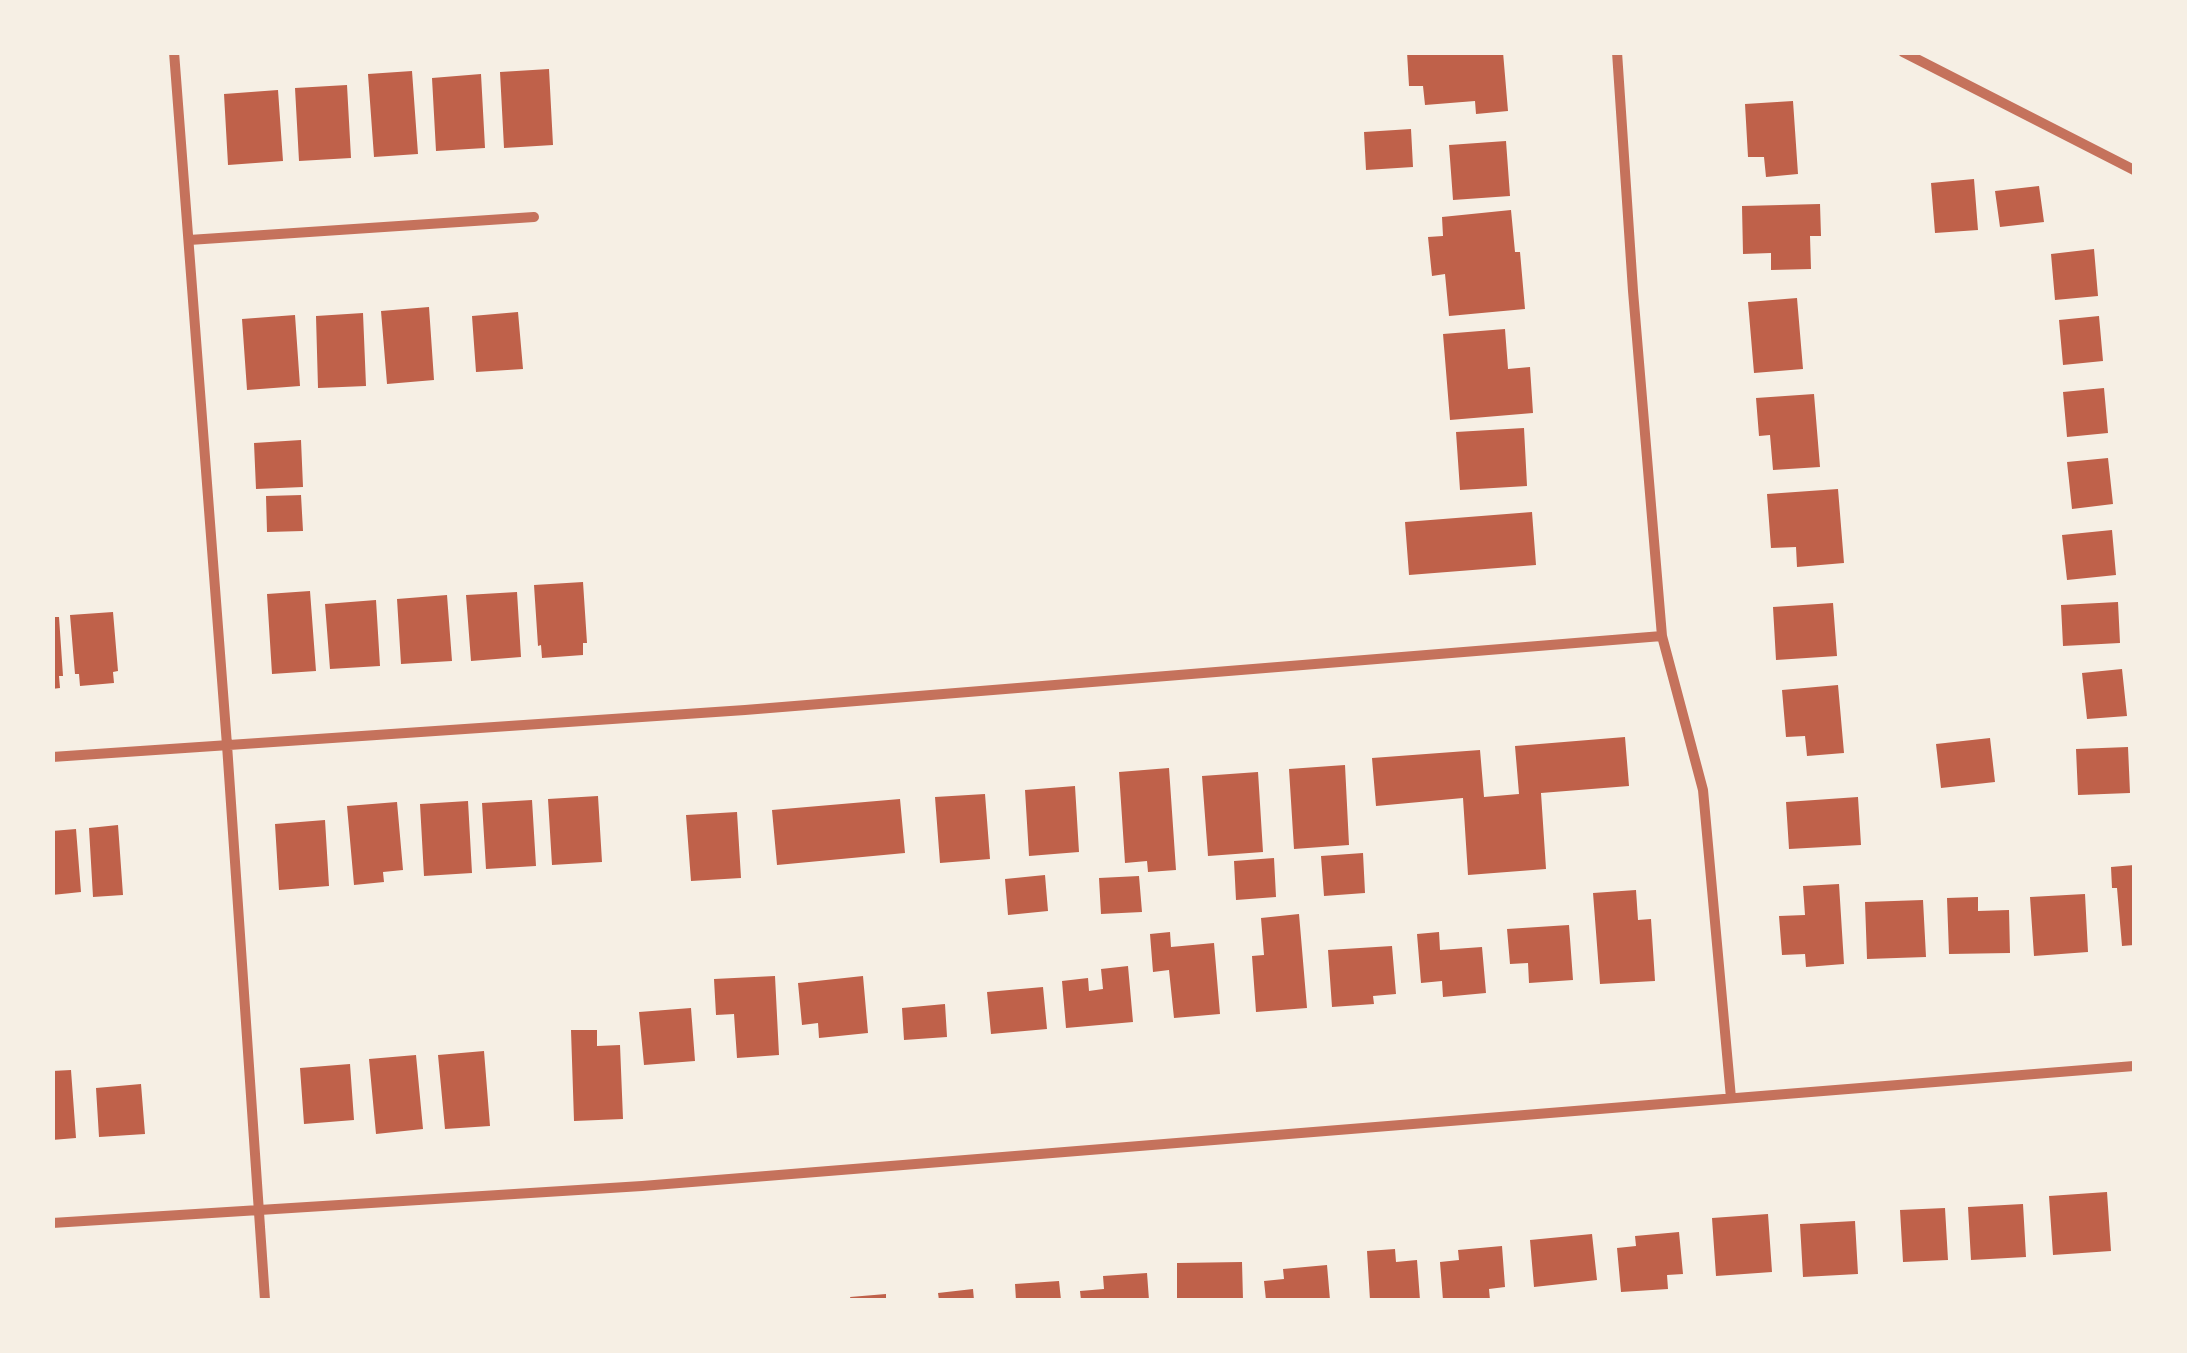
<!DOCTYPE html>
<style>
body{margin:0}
#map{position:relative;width:2187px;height:1353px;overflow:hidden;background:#f6efe4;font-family:Overpass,sans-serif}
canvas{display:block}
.frame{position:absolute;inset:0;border:55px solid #f6efe4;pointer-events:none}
</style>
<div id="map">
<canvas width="2187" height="1353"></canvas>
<div class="frame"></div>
</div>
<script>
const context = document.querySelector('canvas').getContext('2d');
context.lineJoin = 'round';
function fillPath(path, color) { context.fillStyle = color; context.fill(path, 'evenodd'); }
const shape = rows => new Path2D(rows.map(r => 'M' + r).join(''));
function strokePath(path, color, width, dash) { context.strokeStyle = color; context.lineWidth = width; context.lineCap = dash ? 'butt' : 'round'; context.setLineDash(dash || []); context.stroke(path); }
const building = shape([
 [1407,52,1503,52,1508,111,1476,114,1475,101,1425,105,1423,86,1409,86],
 [549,69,553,145,504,148,500,72],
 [412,71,418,154,374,157,368,74],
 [481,74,485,148,436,151,432,78],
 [347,85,351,158,299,161,295,88],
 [278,90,283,161,228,165,224,94],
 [1793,101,1798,174,1766,177,1764,157,1748,157,1745,104],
 [1411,129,1413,167,1366,170,1364,132],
 [1506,141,1510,196,1453,200,1449,145],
 [1974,179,1978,230,1935,233,1931,183],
 [2039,186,2044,222,2000,227,1995,191],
 [1820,204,1821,236,1810,236,1811,269,1771,270,1771,253,1743,254,1742,206],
 [1511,210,1515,252,1520,252,1525,309,1449,316,1445,274,1432,276,1428,237,1443,236,1442,217],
 [2094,249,2098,296,2055,300,2051,254],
 [1797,298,1803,369,1754,373,1748,302],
 [429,307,434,380,387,384,381,311],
 [518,312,523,369,476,372,472,316],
 [363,313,366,386,318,388,316,316],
 [295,315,300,386,247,390,242,319],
 [2099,316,2103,361,2063,365,2059,320],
 [1505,329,1508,369,1530,367,1533,413,1450,420,1443,334],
 [2104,388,2108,433,2067,437,2063,392],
 [1814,394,1820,467,1773,470,1770,435,1759,436,1756,398],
 [1524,428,1527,486,1460,490,1456,432],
 [301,440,303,487,256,489,254,443],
 [2108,458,2113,504,2072,509,2067,462],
 [1838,489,1844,563,1797,567,1796,547,1771,548,1767,494],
 [301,495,303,531,267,532,266,496],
 [1532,512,1536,565,1409,575,1405,522],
 [2112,530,2116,575,2067,580,2062,535],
 [583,582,587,643,583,643,583,655,542,658,541,645,538,646,534,585],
 [310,591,316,671,272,674,267,594],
 [517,592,521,657,471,661,466,595],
 [447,595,452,661,401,664,397,599],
 [376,600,380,666,330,669,325,604],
 [2118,602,2120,643,2063,646,2061,605],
 [1833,603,1837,656,1776,660,1773,607],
 [113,612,118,671,113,672,114,683,80,686,79,674,75,674,70,615],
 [52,617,59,617,63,676,59,676,60,688,52,689],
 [2122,669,2127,716,2087,719,2082,673],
 [1838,685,1844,753,1807,756,1805,736,1786,737,1782,690],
 [1625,737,1629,786,1541,793,1546,869,1468,875,1463,798,1376,806,1372,758,1480,750,1484,797,1519,794,1515,746],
 [1990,738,1995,782,1941,788,1936,744],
 [2128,747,2130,793,2078,795,2076,749],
 [1345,765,1349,845,1294,849,1289,769],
 [1169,768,1176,870,1148,872,1147,861,1125,863,1119,772],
 [1258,772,1263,852,1208,856,1202,776],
 [1075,786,1079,852,1029,856,1025,790],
 [985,794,990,859,940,863,935,797],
 [598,796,602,862,552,865,548,799],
 [1858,797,1861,845,1789,849,1786,802],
 [900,799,905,853,777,865,772,810],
 [532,800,536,866,486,869,482,803],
 [468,801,472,873,424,876,420,804],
 [397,802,403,870,383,872,384,882,354,885,347,806],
 [737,812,741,878,691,881,686,815],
 [325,820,329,886,279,890,275,824],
 [118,825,123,895,93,897,89,828],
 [76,829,81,892,52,895,52,831],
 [1363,853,1365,893,1324,896,1321,856],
 [1274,858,1276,897,1236,900,1234,861],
 [2134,865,2134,945,2122,946,2117,888,2112,888,2111,867],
 [1045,875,1048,911,1008,915,1005,879],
 [1139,876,1142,912,1101,914,1099,878],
 [1839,884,1844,964,1806,967,1805,954,1782,955,1779,916,1805,915,1803,886],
 [1636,890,1638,920,1651,919,1655,981,1600,984,1593,893],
 [2085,894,2088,952,2034,956,2030,897],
 [1978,897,1978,911,2009,910,2010,953,1949,954,1947,898],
 [1923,900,1926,957,1867,959,1865,902],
 [1299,914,1307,1008,1256,1012,1252,956,1264,955,1261,918],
 [1569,925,1573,980,1529,983,1528,963,1510,964,1507,929],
 [1170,932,1171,947,1214,943,1220,1014,1174,1018,1169,970,1153,972,1150,934],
 [1439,932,1440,950,1482,947,1486,993,1443,997,1442,981,1421,983,1417,934],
 [1392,946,1396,994,1373,996,1374,1004,1332,1007,1328,950],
 [1128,966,1133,1022,1066,1028,1062,981,1088,978,1089,991,1103,989,1101,969],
 [775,976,779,1055,737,1058,734,1014,716,1015,714,979],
 [863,976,868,1033,819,1038,818,1023,802,1025,798,983],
 [1043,987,1047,1029,991,1034,987,992],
 [945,1004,947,1037,904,1040,902,1008],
 [691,1008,695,1061,644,1065,639,1012],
 [571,1030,597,1030,597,1046,620,1045,623,1119,574,1121],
 [484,1051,490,1126,445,1129,438,1055],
 [416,1055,423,1129,376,1134,369,1059],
 [350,1064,354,1120,304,1124,300,1068],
 [71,1070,76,1138,52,1140,52,1071],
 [141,1084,145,1134,99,1137,96,1088],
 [2107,1192,2111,1251,2053,1255,2049,1196],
 [2023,1204,2026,1257,1971,1260,1968,1207],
 [1945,1208,1948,1260,1903,1262,1900,1210],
 [1768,1214,1772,1272,1716,1276,1712,1218],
 [1855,1221,1858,1274,1803,1277,1800,1224],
 [1679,1232,1683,1274,1667,1275,1668,1289,1621,1292,1617,1248,1636,1246,1635,1236],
 [1592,1234,1597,1280,1534,1287,1530,1240],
 [1502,1246,1505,1287,1489,1289,1490,1300,1443,1300,1440,1262,1459,1260,1458,1250],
 [1395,1249,1396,1262,1417,1260,1420,1300,1370,1300,1367,1251],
 [1242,1262,1243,1300,1177,1300,1177,1263],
 [1327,1265,1330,1300,1266,1300,1264,1281,1284,1279,1283,1269],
 [1147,1273,1149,1300,1081,1300,1080,1291,1104,1289,1103,1276],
 [1059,1281,1061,1300,1016,1300,1015,1284],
 [973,1289,974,1300,939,1300,938,1293],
 [886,1294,886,1300,851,1300,850,1297]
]);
const minor = shape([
 [174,52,227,745,265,1300],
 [1617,52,1633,291,1662,636,1703,790,1731,1098],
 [1903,52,2134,170],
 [189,240,534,217],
 [52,757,745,710,1662,636],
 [52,1223,642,1186,2134,1066]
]);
fillPath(building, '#bf614a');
strokePath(minor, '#c5725c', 10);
</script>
